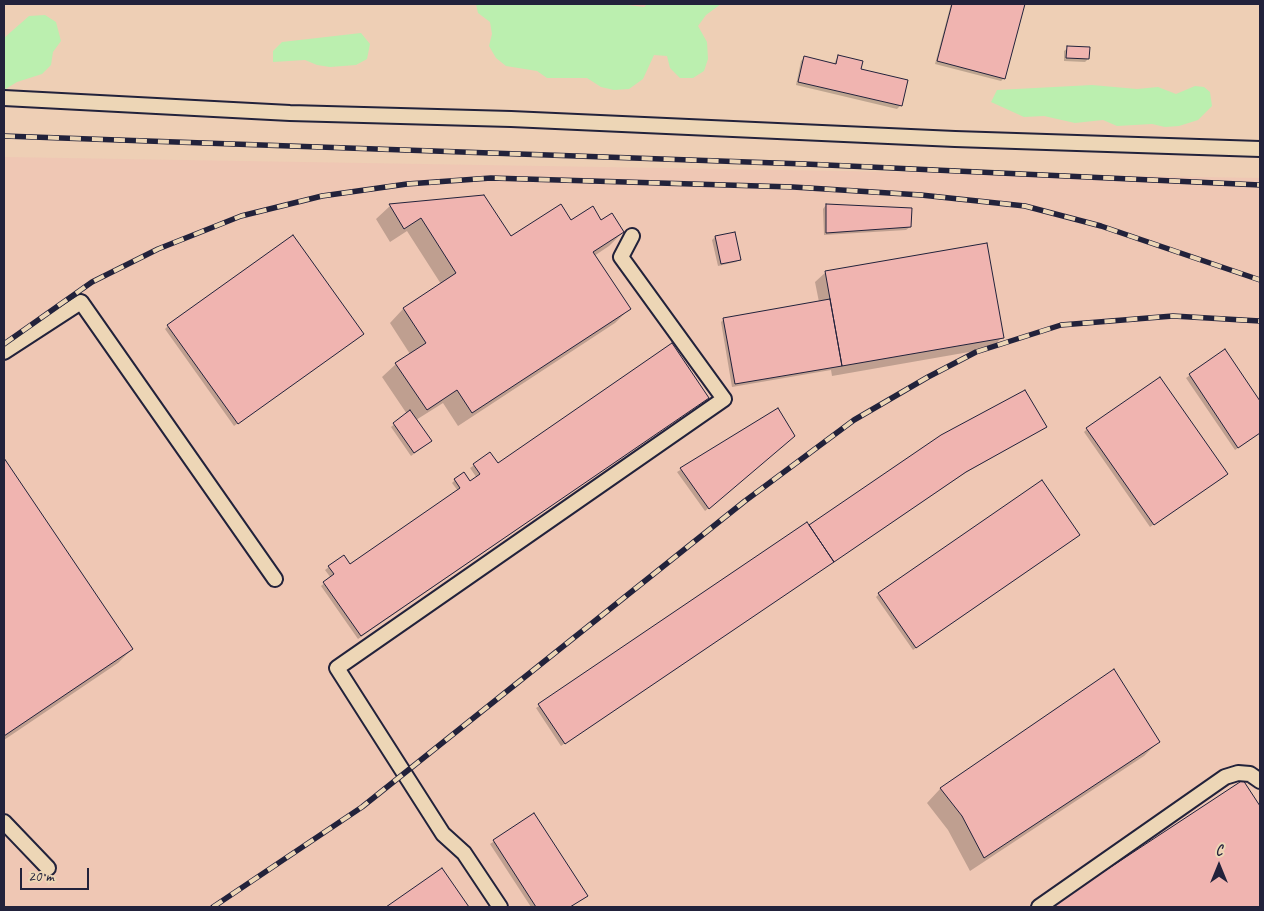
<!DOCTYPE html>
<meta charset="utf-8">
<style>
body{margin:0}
#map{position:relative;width:1264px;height:911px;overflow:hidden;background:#eecfb5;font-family:Caveat,sans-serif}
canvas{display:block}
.frame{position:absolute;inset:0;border:5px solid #22223b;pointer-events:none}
.north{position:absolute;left:1194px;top:841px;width:50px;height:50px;-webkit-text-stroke:4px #edd6b6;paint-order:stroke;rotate:0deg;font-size:14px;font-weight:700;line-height:20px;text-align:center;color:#22223b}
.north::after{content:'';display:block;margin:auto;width:18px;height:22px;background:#22223b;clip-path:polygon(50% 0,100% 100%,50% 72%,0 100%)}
.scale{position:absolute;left:20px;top:868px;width:69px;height:22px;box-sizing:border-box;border:2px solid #22223b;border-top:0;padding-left:6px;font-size:15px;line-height:18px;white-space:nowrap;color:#22223b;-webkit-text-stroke:4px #edd6b6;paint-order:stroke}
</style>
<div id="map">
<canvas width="1264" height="911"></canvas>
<div class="frame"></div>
<div class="north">С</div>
<div class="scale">20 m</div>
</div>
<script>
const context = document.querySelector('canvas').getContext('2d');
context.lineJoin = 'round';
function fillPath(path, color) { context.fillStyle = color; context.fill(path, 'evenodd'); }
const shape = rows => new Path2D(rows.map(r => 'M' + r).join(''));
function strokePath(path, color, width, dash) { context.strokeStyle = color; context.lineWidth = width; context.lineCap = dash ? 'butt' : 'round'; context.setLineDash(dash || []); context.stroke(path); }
const built = shape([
 [4,157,1260,178,1260,907,4,907]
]);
const green = shape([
 [476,4,619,4,644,7,647,4,721,4,706,15,698,26,707,42,708,59,704,71,693,78,680,78,670,68,667,56,654,55,643,79,629,89,614,90,601,87,587,78,547,78,537,71,506,66,496,58,489,46,492,34,490,22,478,13],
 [45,15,56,22,61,41,53,52,51,65,42,74,17,82,4,90,4,38,29,16],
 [361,33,370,44,367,59,356,65,330,67,317,65,305,60,273,62,273,51,282,42],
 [1092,85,1137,89,1158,87,1176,94,1195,86,1204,87,1210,92,1212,106,1198,120,1179,126,1165,127,1152,124,1117,126,1103,120,1075,123,1044,116,1024,117,991,102,997,90]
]);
const shadow = shape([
 [951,4,1024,4,1004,78,1001,81,935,64],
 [1068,48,1088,59,1085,62,1064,61,1064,51],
 [838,56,860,70,901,105,897,109,796,85,801,61,804,58,834,64],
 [483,196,511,238,571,222,601,222,623,232,609,246,594,256,629,309,615,323,458,426,443,403,416,420,427,444,411,456,391,427,407,414,382,377,396,364,410,354,390,323,403,309,441,284,407,231,390,242,376,219,390,206],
 [826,205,910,227,906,230,824,235,823,209],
 [734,233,740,259,736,262,718,266,712,240,715,237],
 [826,272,1002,337,992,348,832,376,831,370,732,387,721,322,724,319,819,302,815,282],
 [168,326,359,336,234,426,165,329],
 [1225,351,1260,403,1260,433,1235,450,1186,378],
 [707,398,358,639,321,586,331,578,325,570,329,567,344,557,349,565,458,491,452,483,455,480,470,483,477,478,470,468,490,454,497,464],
 [778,410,791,439,705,511,677,472],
 [1045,427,962,475,561,746,536,708,809,527],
 [1087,429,1223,477,1150,527,1084,432],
 [4,460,132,649,118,663,4,740],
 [1075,538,913,650,876,597,879,594],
 [1113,671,1158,742,1144,756,970,871,948,830,927,803,940,789],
 [1243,782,1260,808,1260,907,1052,907],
 [534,815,583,899,570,907,531,907,490,844],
 [442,870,468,907,388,907]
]);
const building = shape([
 [952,4,1025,4,1005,79,937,61,952,4],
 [1067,46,1090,47,1089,59,1066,58,1067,46],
 [838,55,863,61,861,69,908,80,902,106,798,82,804,56,836,64,838,55],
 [484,195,511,236,561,204,571,220,593,206,601,220,612,213,624,232,593,252,631,309,472,413,457,390,427,410,395,363,426,343,403,308,456,273,421,218,404,229,389,204,484,195],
 [826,204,912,208,911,227,826,233,826,204],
 [735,232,741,260,721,264,715,236,735,232],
 [293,235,364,334,238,424,167,325,293,235],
 [987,243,1004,338,842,366,825,271,987,243],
 [830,299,842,366,735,384,723,318,830,299],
 [672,343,709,398,361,636,323,582,334,574,328,566,344,555,350,564,460,488,454,479,464,472,470,481,480,474,473,464,490,452,498,463,672,343],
 [1225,349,1260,401,1260,433,1238,448,1189,374,1225,349],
 [1160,377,1228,474,1154,525,1086,428,1160,377],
 [1025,390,1047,427,966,472,834,562,809,525,941,435,1025,390],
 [778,408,795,436,709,509,680,468,778,408],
 [410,410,432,441,414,453,393,423,410,410],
 [4,458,133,649,4,736,4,458],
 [1042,480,1080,535,916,648,878,593,1042,480],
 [807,522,834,562,565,744,538,704,807,522],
 [1114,669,1160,742,984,858,962,816,940,788,1114,669],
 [1243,780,1260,806,1260,907,1050,907,1243,780],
 [534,813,588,896,570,907,536,907,493,840,534,813],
 [442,868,469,907,386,907,442,868]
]);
const service = shape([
 [4,98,290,113,511,119,955,139,1260,149],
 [4,352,81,302,275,579],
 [4,822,48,868],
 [500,907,464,853,443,834,337,668,724,399,621,257,632,236],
 [1039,907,1225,777,1238,773,1250,774,1260,781]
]);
const rail = shape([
 [4,136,805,164,1260,185],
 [4,344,92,282,158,249,241,216,322,196,407,184,491,178,793,187,921,195,1025,206,1101,226,1260,280],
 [213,907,362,807,745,501,854,420,928,377,976,352,1061,325,1173,316,1260,321]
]);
fillPath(built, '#efc7b4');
fillPath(green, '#bbefaf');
fillPath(shadow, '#0003');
fillPath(building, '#f0b4b0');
strokePath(building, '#22223b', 1);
strokePath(service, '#22223b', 18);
strokePath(service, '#edd6b6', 14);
strokePath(rail, '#22223b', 5.5);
strokePath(rail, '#edd6b6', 4, [11]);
</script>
